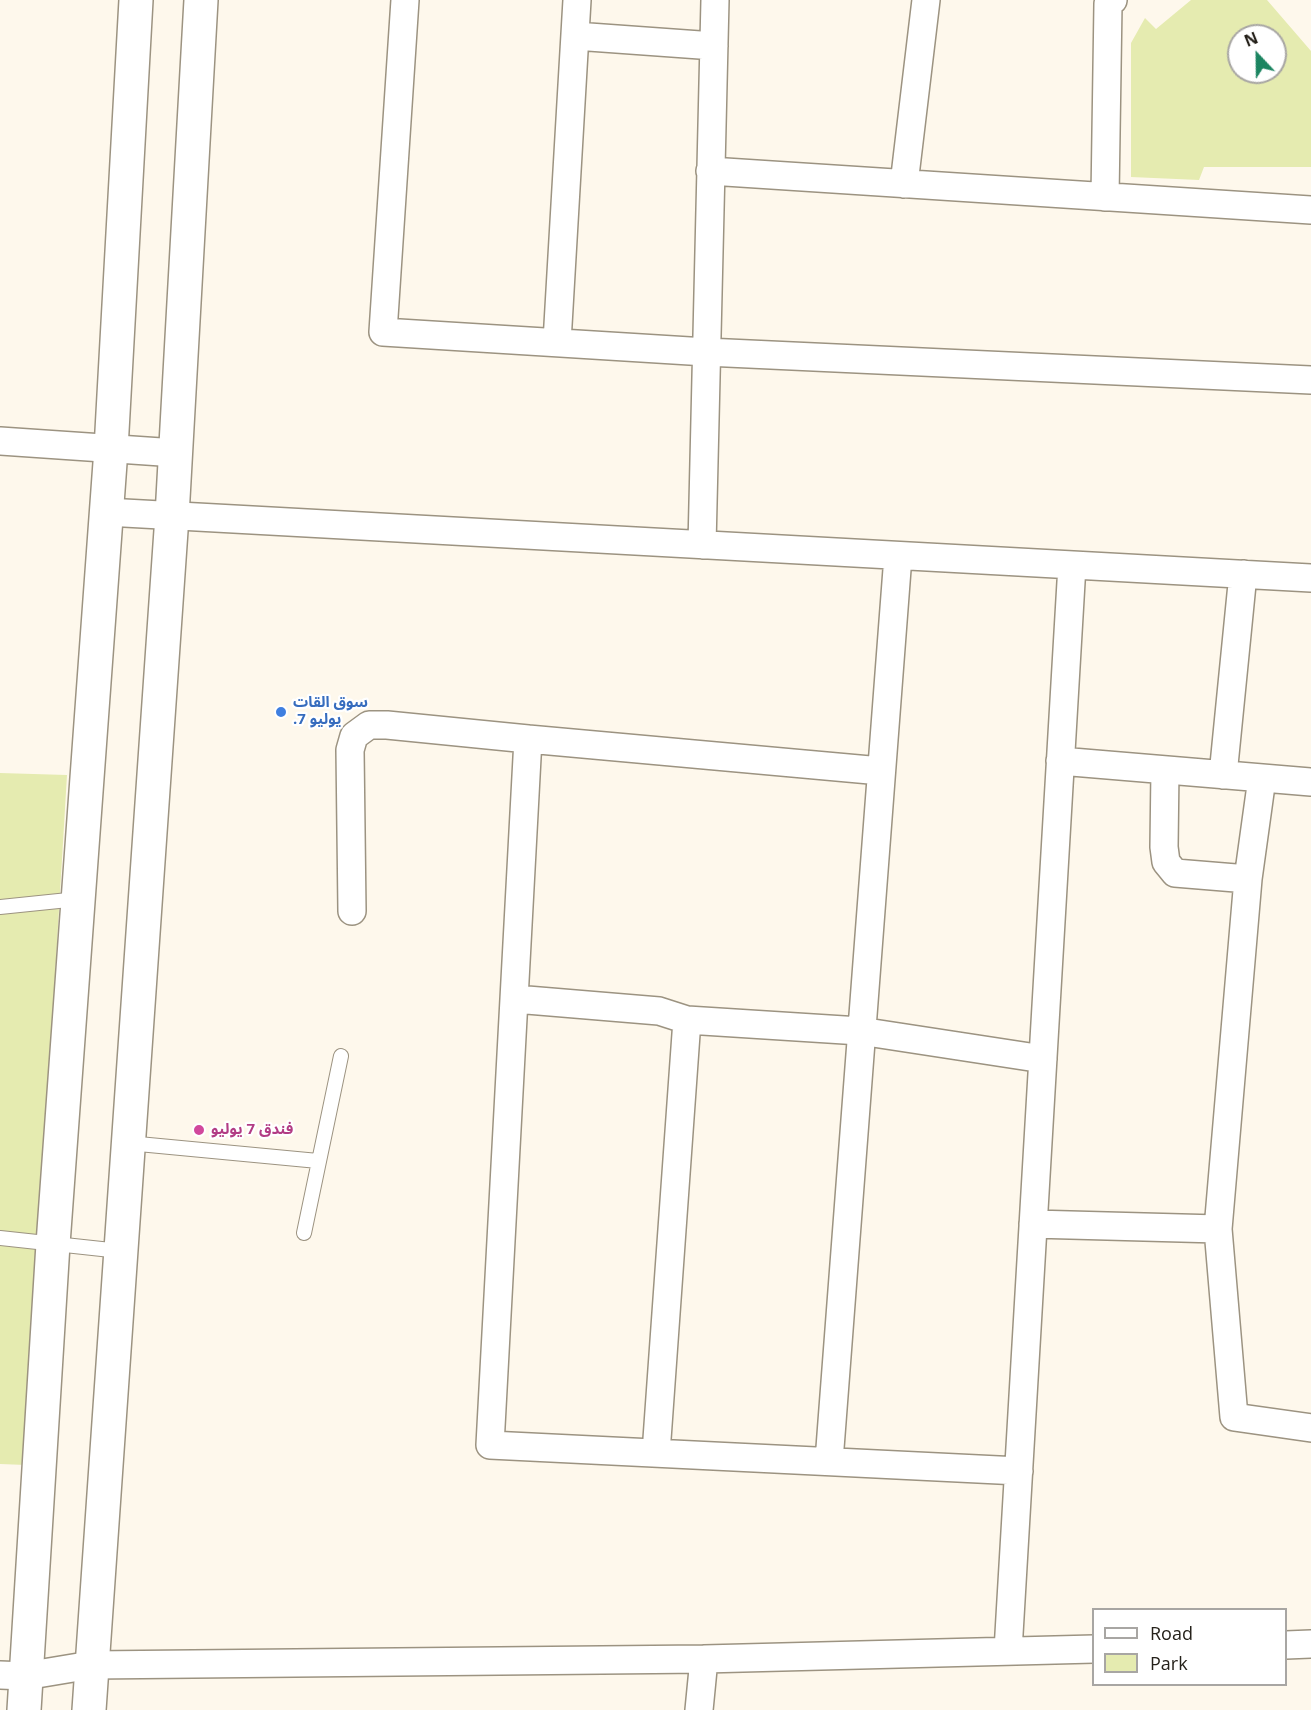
<!DOCTYPE html>
<meta charset="utf-8">
<style>
body{margin:0}
#map{position:relative;width:1311px;height:1710px;overflow:hidden;background:#fef8ec;font-family:"Open Sans",sans-serif}
canvas{display:block}
.legend{position:absolute;left:1092px;top:1608px;width:195px;height:78px;box-sizing:border-box;background:#fff;border:2px solid #a8a6a3;margin:0;padding:8px 10px;list-style:none;font-size:18px;color:#25211a}
.legend li{display:flex;align-items:center;gap:12px;height:30px}
.legend b{width:30px;border:2px solid #a8a6a3}
.north{position:absolute;left:1227px;top:24px;width:60px;height:60px;box-sizing:border-box;background:#fff;border:2px solid #a8a6a3;border-radius:50%;rotate:338deg;font-size:16px;font-weight:700;line-height:24px;text-align:center;color:#25211a}
.north::after{content:'';display:block;margin:auto;width:21px;height:27px;background:#1c8561;clip-path:polygon(50% 0,100% 100%,50% 72%,0 100%)}
</style>
<div id="map">
<canvas width="1311" height="1710"></canvas>
<ul class="legend">
<li><b style="height:8px;background:#fff"></b>Road</li>
<li><b style="height:16px;background:#e5ebb0"></b>Park</li>
</ul>
<div class="north">N</div>
</div>
<script>
const context = document.querySelector('canvas').getContext('2d');
context.lineJoin = 'round';
function fillPath(path, color) { context.fillStyle = color; context.fill(path, 'evenodd'); }
const shape = rows => new Path2D(rows.map(r => 'M' + r).join(''));
function strokePath(path, color, width, dash) { context.strokeStyle = color; context.lineWidth = width; context.lineCap = dash ? 'butt' : 'round'; context.setLineDash(dash || []); context.stroke(path); }
function drawText(font, color, halo, rows, align = 'center') {
  context.font = font + ' "Open Sans","Noto Sans Arabic",sans-serif'; context.lineWidth = 4.5; context.setLineDash([]); context.textBaseline = 'middle'; context.strokeStyle = halo; context.fillStyle = color; for (const [text, x, y, turn = 0] of rows) {
    context.save(); context.translate(x, y); context.rotate((+turn || 0) * Math.PI / 180); context.textAlign = isNaN(turn) ? turn : align; if (halo) context.strokeText(text, 0, 0); context.fillText(text, 0, 0); context.restore();
  }
}
const green = shape([
 [1191,0,1267,0,1311,51,1311,167,1204,167,1199,180,1131,177,1131,43,1145,18,1156,29],
 [1239,36,1275,36,1275,72,1239,72],
 [0,773,67,775,26,1465,0,1464]
]);
const service = shape([
 [0,907,78,899],
 [128,1143,318,1161],
 [304,1233,341,1056],
 [0,1238,120,1251]
]);
const minor = shape([
 [405,0,383,332,706,352,1311,380],
 [575,36,714,46],
 [710,171,1311,210],
 [904,184,926,0],
 [1105,197,1108,4,1113,0],
 [557,342,577,0],
 [0,441,176,453],
 [106,512,1311,578],
 [702,545,715,0],
 [1060,761,1311,782],
 [1165,770,1164,847,1166,862,1175,873,1248,879],
 [881,771,528,739,490,1445,1019,1471],
 [1223,775,1243,574],
 [1262,778,1248,879,1218,1229,1234,1417,1311,1428],
 [352,911,350,750,354,736,369,725,387,725,528,739],
 [515,999,659,1011,687,1020,860,1031,1043,1059],
 [1033,1224,1218,1229],
 [656,1453,687,1020],
 [829,1461,898,556],
 [1286,1645,1311,1644],
 [1008,1651,1072,565],
 [0,1675,25,1676,91,1665,704,1659,1094,1649],
 [699,1710,704,1659]
]);
const secondary = shape([
 [24,1710,53,1244,111,449,136,0],
 [89,1710,172,516,201,0]
]);
const markers = [
 [281,712,6,"#3f7fe0"],
 [199,1130,6,"#d1479c"]
];
const shopNames = [
 ["سوق القات",293,703],
 [".7 يوليو",293,720]
];
const hotelNames = [
 ["فندق 7 يوليو",211,1130]
];
fillPath(green, '#e5ebb0');
strokePath(service, '#9c9381', 16);
strokePath(minor, '#9c9381', 30);
strokePath(secondary, '#9c9381', 36);
strokePath(service, '#fff', 14);
strokePath(minor, '#fff', 27);
strokePath(secondary, '#fff', 33);
for (const [x, y, r, color] of markers) { const dot = new Path2D(); dot.arc(x, y, r, 0, 2 * Math.PI); context.fillStyle = color; context.fill(dot); strokePath(dot, '#fff', 2); }
drawText('bold 15px', '#366cbe', '#fff', shopNames, 'left');
drawText('bold 15px', '#b23c85', '#fff', hotelNames, 'left');
</script>
